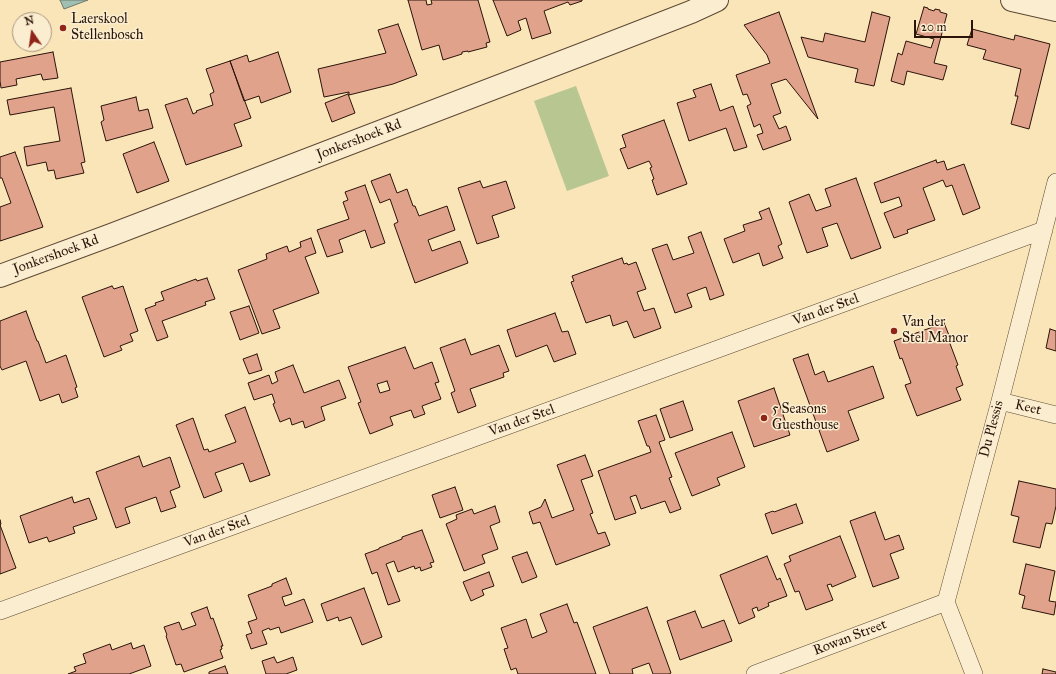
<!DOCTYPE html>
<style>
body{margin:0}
#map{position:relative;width:1056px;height:674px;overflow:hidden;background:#f9e5b7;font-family:"IM FELL Great Primer",serif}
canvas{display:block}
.north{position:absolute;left:12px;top:12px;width:40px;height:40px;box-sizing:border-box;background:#fbeed0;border:1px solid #a79680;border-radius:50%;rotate:347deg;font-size:11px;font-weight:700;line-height:16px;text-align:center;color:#2a1309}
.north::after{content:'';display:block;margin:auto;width:14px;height:18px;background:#8f2418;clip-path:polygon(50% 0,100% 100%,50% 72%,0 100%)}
.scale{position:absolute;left:914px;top:20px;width:59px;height:18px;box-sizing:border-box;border:2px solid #2a1309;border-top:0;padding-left:5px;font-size:12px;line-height:14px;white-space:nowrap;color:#2a1309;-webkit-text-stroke:3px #fbeed0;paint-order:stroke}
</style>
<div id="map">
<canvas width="1056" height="674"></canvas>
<div class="north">N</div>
<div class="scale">20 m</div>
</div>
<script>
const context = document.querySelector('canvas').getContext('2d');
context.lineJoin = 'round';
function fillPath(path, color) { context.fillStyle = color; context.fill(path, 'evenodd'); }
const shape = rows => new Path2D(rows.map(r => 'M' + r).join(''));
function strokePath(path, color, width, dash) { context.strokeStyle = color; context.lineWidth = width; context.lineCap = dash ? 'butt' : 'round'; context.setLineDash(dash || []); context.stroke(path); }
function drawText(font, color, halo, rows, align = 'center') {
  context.font = font + ' "IM FELL Great Primer",serif'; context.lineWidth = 3; context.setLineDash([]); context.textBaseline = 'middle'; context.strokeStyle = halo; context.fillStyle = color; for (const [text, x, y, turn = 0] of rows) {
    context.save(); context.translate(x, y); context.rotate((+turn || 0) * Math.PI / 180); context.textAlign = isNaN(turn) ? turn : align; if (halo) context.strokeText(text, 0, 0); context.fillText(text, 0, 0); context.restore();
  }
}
const green = shape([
 [576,86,609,176,567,191,534,101]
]);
const water = shape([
 [60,0,88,0,64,9,60,0]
]);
const building = shape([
 [408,0,426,0,427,5,432,4,431,0,478,0,490,42,486,43,487,47,468,52,468,51,462,52,462,54,443,60,439,45,422,50,408,0],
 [493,0,582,0,582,1,570,5,568,2,544,11,551,33,532,39,526,18,518,21,521,30,507,36,493,0],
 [924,7,928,8,928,9,934,11,935,9,940,10,940,12,947,14,934,63,947,66,943,80,907,71,904,85,891,81,898,53,902,55,906,41,931,48,934,39,916,34,924,7],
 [779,12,818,119,786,79,771,84,781,113,773,116,779,129,786,126,791,140,763,150,757,135,763,133,760,124,754,127,747,106,751,104,747,94,743,95,736,75,770,63,767,55,744,25,779,12],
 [872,12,890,17,874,86,855,82,858,69,808,57,801,37,823,42,825,33,865,42,872,12],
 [398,24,417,75,393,84,349,95,349,92,324,97,318,69,386,53,378,30,398,24],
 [972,29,1014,40,1015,35,1050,44,1029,129,1011,124,1018,96,1015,96,1021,69,983,59,986,50,967,45,972,29],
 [53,52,58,78,43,80,41,74,16,79,17,85,1,88,0,81,0,62,53,52],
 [278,52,291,92,261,103,259,96,244,101,230,61,247,55,249,62,278,52],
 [230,61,251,118,234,124,242,146,186,165,165,105,187,98,193,114,197,112,196,111,213,105,210,94,214,92,206,69,230,61],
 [711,84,720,111,733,106,747,147,734,151,726,128,689,141,677,103,696,97,693,90,711,84],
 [71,88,85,162,81,163,84,173,56,179,54,170,48,171,46,162,27,166,24,147,60,141,54,107,10,115,7,100,71,88],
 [348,94,355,113,332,122,325,103,348,94],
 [136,97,139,111,148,109,153,128,106,141,101,122,104,120,101,106,136,97],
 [664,120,687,184,657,195,652,180,654,179,650,168,652,167,649,161,628,169,620,149,626,147,622,135,664,120],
 [154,142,169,181,137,193,123,154,154,142],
 [15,152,43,227,0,241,0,207,11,203,2,178,0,178,0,157,15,152],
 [936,160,937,163,944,161,947,170,964,164,980,208,963,215,952,185,946,187,943,180,923,188,935,220,907,230,908,233,894,238,884,213,902,206,899,197,881,203,874,183,936,160],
 [390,174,397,193,407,189,413,206,415,206,419,216,447,206,455,230,428,240,432,251,460,241,468,263,415,283,394,224,398,222,390,199,380,203,371,181,390,174],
 [856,178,881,248,851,259,837,223,822,228,828,246,807,253,789,202,809,194,816,211,831,206,825,189,856,178],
 [480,181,483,188,506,181,515,208,492,216,499,237,477,244,458,188,480,181],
 [365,185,385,243,371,248,365,230,339,240,343,252,327,257,317,230,349,219,343,202,348,200,345,192,365,185],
 [769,208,782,244,778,246,783,258,763,266,759,253,733,263,724,239,745,231,743,225,762,219,759,212,769,208],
 [701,232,724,295,710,300,706,287,687,294,692,307,675,313,652,249,667,244,673,260,694,253,688,237,701,232],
 [311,238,316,253,305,257,319,293,273,310,280,328,262,334,238,270,267,259,266,254,287,246,289,252,301,247,300,242,311,238],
 [622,258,624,264,627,263,628,265,636,262,646,289,637,292,644,311,654,308,661,328,634,338,627,321,613,326,610,315,586,323,571,282,574,281,572,276,622,258],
 [207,278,215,299,205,302,206,305,162,321,168,337,157,341,145,309,156,305,155,303,164,300,161,292,196,279,197,281,207,278],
 [112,286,114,289,123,286,138,331,130,334,133,341,120,346,122,350,104,357,82,297,112,286],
 [249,306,259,333,240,340,230,312,249,306],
 [26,311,37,341,38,341,46,363,66,355,77,387,75,388,78,397,62,403,59,394,40,401,26,361,2,370,0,366,0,321,26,311],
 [555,313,562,332,568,331,576,354,554,362,547,345,516,357,507,330,555,313],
 [944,323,951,340,949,341,958,365,956,366,963,385,956,388,961,400,917,416,905,385,911,383,902,358,900,359,894,341,944,323],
 [1050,329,1056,331,1056,351,1046,348,1050,329],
 [465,339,471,355,499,345,509,371,503,373,504,377,470,389,476,406,458,413,451,393,455,391,440,348,465,339],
 [405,347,414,369,432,362,439,382,435,383,441,399,422,406,425,414,414,418,411,410,390,417,393,425,370,434,358,403,361,402,348,367,405,347],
 [387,381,390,390,380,393,377,384,387,381],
 [257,354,262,370,249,374,243,359,257,354],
 [808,354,815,375,824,371,828,382,873,366,884,398,848,411,859,440,827,452,793,359,808,354],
 [293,365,304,393,339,380,346,398,321,407,325,420,305,428,303,421,292,425,290,418,280,422,273,404,275,403,272,394,254,400,248,383,269,375,272,384,278,381,275,372,293,365],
 [774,388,790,435,754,447,738,401,774,388],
 [683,401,693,430,670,438,660,409,683,401],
 [245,407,270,475,250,482,243,463,215,473,222,491,204,498,176,425,193,418,204,450,208,449,209,452,236,442,225,415,245,407],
 [656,415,665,440,659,442,672,477,669,478,681,509,670,513,665,501,641,509,636,495,630,497,636,513,615,520,598,471,651,452,649,446,647,446,638,421,656,415],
 [732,432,745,467,717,478,720,485,692,496,675,453,732,432],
 [585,455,593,476,581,480,593,513,590,514,598,534,605,532,610,545,556,565,540,522,533,524,529,512,541,507,545,499,552,518,574,510,557,465,585,455],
 [139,456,143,467,170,457,180,487,170,491,176,507,161,512,156,497,125,508,130,523,116,528,96,472,139,456],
 [1019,481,1056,489,1056,506,1052,524,1046,523,1040,548,1013,542,1019,517,1011,515,1019,481],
 [455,487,463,510,440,518,432,495,455,487],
 [72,497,74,503,89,498,97,519,73,527,75,533,49,542,47,537,29,543,20,516,72,497],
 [796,504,803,523,772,534,765,514,773,511,774,512,796,504],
 [495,506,500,522,490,526,498,549,482,555,485,563,464,571,446,524,457,519,456,515,472,509,474,514,495,506],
 [875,512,885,540,899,535,904,549,890,554,899,578,873,587,850,521,875,512],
 [0,520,1,524,0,525,16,568,0,574,0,520],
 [422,530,434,562,430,563,432,567,421,571,420,567,415,569,414,566,398,572,394,561,386,564,400,601,388,605,377,572,372,574,365,554,379,549,379,548,402,539,402,537,422,530],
 [840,536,856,577,832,587,831,584,827,585,833,600,806,610,799,591,795,592,784,564,791,561,789,556,840,536],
 [527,552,537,577,522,583,512,557,527,552],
 [767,556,777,580,780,578,787,596,768,603,769,606,758,611,757,607,752,609,755,617,739,624,720,575,767,556],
 [1026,564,1055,571,1049,601,1056,602,1054,615,1022,608,1025,596,1019,594,1026,564],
 [489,572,494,586,482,590,484,595,471,601,463,582,489,572],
 [286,578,292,594,282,597,285,606,304,599,313,622,281,633,279,627,270,630,269,628,262,631,267,644,251,649,246,635,252,633,248,622,257,619,248,595,272,586,272,584,286,578],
 [364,588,382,637,362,645,351,617,339,621,338,617,327,621,321,604,364,588],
 [567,604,574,623,577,622,596,674,518,674,516,668,511,670,504,649,508,648,501,628,526,619,532,638,547,632,540,614,567,604],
 [207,607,211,619,213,618,223,646,221,646,222,649,220,650,223,658,184,672,181,664,176,665,166,636,167,635,164,627,179,622,182,630,196,625,191,613,207,607],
 [647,607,671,673,669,674,653,674,649,663,632,669,633,674,610,674,593,627,647,607],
 [695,611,702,628,724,620,732,641,680,660,667,621,695,611],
 [131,643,133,649,144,645,151,666,129,674,68,674,76,671,74,667,86,663,83,654,110,644,112,650,131,643],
 [274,657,277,663,293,657,297,670,286,674,266,674,262,661,274,657],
 [225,666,228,674,209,674,209,672,225,666],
 [1043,669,1056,672,1056,674,1042,674,1043,669]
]);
const minor = shape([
 [1000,401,1056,415],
 [0,611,1044,230],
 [755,674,946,602],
 [974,674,946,602,1000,401,1056,182]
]);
const tertiary = shape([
 [1012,0,1056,10],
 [0,276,111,235,588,52,691,12,717,0]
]);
const markers = [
 [63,28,4,"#8f2418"],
 [894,331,4,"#8f2418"],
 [764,418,4,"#8f2418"]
];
const poiNames = [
 ["Laerskool",71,20],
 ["Stellenbosch",71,36],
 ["Van der",902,323],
 ["Stel Manor",902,339],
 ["5 Seasons",772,410],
 ["Guesthouse",772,426]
];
const streetNames = [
 ["Jonkershoek Rd",359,140,-21],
 ["Jonkershoek Rd",56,255,-20],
 ["Van der Stel",826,310,-20],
 ["Keet",1028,408,14],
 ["Van der Stel",522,421,-20],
 ["Du Plessis",992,429,-75],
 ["Van der Stel",217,532,-20],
 ["Rowan Street",850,638,-21]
];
fillPath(green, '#b8c692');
fillPath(water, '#9ebfb1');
strokePath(water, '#707a6e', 1);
fillPath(building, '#e1a28c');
strokePath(building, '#2a1309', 1);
strokePath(minor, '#5e4834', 18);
strokePath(tertiary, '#5e4834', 24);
strokePath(minor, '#fbeed0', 17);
strokePath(tertiary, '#fbeed0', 22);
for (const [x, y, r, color] of markers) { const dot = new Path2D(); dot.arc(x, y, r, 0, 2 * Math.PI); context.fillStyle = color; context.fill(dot); strokePath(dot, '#fbeed0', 1.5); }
drawText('14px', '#2a1309', '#fbeed0', poiNames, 'left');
drawText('14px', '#2a1309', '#fbeed0', streetNames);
</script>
